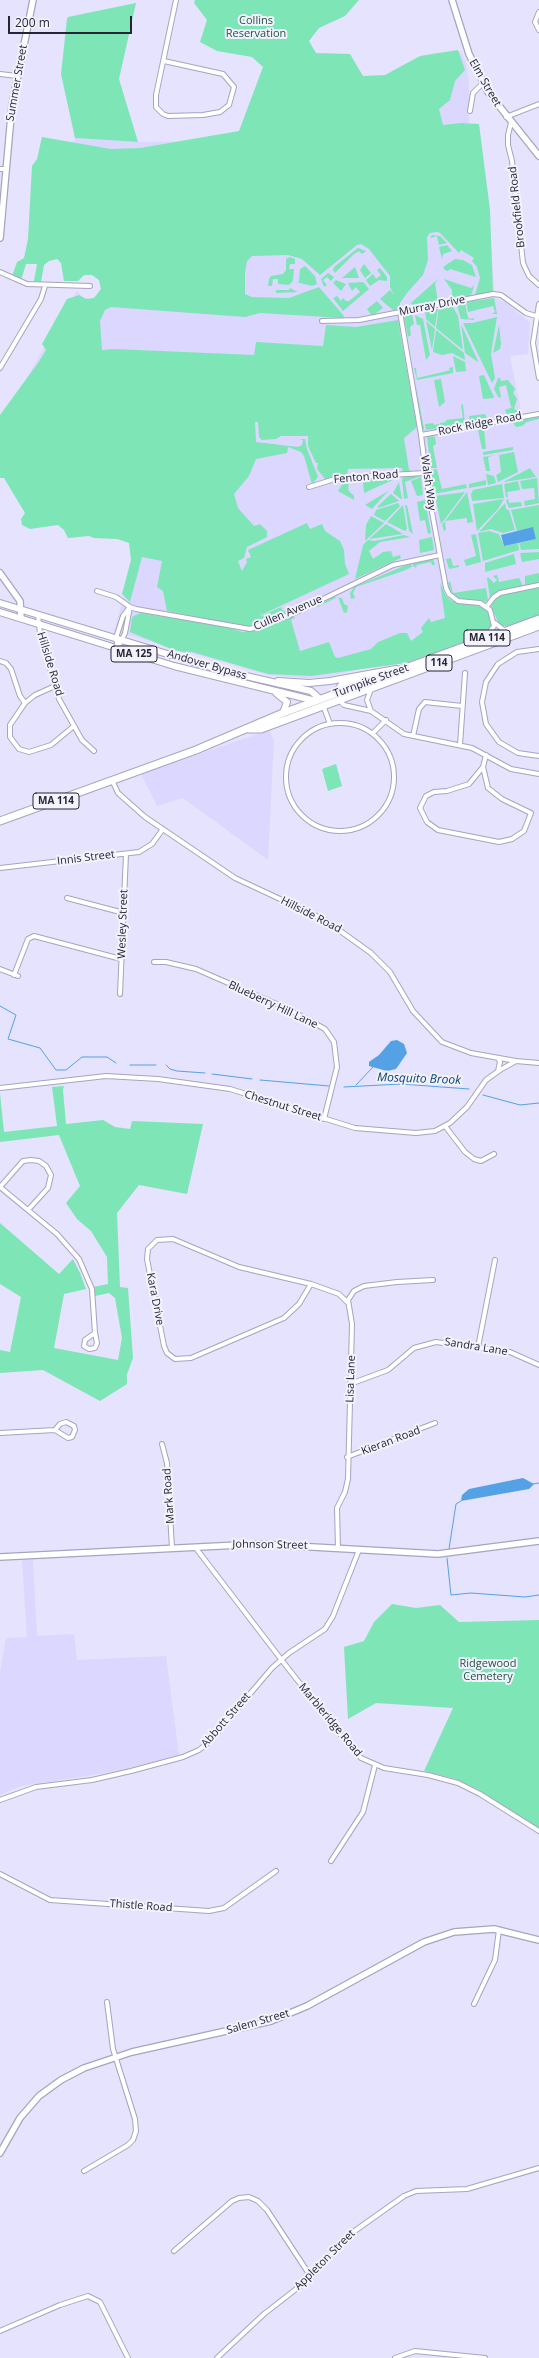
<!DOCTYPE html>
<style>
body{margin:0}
#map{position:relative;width:539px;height:2358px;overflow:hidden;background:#e5e3fd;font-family:"Open Sans",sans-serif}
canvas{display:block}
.scale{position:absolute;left:8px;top:16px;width:124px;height:18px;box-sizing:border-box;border:2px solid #272531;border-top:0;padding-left:5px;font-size:12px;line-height:14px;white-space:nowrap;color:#272531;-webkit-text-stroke:3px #f3f2ff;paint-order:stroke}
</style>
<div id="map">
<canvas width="539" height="2358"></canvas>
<div class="scale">200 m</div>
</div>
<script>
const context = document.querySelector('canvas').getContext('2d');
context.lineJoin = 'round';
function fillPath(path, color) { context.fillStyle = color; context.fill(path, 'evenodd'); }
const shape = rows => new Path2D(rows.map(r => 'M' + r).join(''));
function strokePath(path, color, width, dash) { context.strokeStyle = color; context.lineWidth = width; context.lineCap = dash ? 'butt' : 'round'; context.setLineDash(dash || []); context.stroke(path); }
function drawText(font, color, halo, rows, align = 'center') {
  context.font = font + ' "Open Sans",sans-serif'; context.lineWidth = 4; context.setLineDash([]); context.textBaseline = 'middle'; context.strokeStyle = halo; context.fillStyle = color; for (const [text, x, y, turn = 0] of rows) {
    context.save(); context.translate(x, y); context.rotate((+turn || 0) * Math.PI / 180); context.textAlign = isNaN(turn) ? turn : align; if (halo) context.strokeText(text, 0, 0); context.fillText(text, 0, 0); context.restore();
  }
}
const built = shape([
 [461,51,466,63,469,83,469,126,488,208,495,298,507,303,530,323,528,354,510,356,523,420,539,417,539,612,390,663,330,676,305,678,268,675,114,631,160,464,0,424,77,291,82,297,90,299,97,296,101,289,99,280,92,275,84,275,78,281,64,281,72,141,75,142,75,138,138,142,197,141,242,135,355,91,421,57,435,53],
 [269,730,274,741,268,860,183,798,157,806,141,774],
 [22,1560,33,1560,37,1636,74,1634,77,1660,166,1656,179,1755,119,1771,21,1786,0,1795,0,1673,6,1638,27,1637]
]);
const green = shape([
 [195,0,359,0,345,16,319,28,309,41,316,53,350,54,363,76,385,75,420,56,458,50,465,70,455,81,450,100,439,109,443,125,461,123,479,124,490,210,493,293,475,295,480,278,477,267,472,261,474,258,461,250,459,253,440,233,437,232,430,233,427,237,428,260,423,275,407,293,400,303,399,310,394,311,380,299,390,290,394,295,390,287,390,276,369,249,361,244,357,245,320,275,302,259,288,255,252,256,247,261,245,273,245,294,252,297,289,298,319,287,344,316,343,318,260,313,245,317,111,307,105,310,100,321,102,350,114,349,254,355,256,342,323,346,326,325,356,327,398,320,417,427,404,438,409,470,412,472,403,472,402,468,348,469,347,477,336,476,326,480,317,469,318,463,316,463,308,446,308,436,281,436,276,439,262,440,259,437,258,422,255,422,256,442,298,447,302,445,303,440,299,439,305,439,307,449,318,477,312,484,304,456,301,452,288,447,287,453,256,459,249,476,234,494,238,508,254,526,260,524,267,531,267,537,247,547,244,558,238,561,242,571,247,562,246,559,251,557,248,550,307,523,310,529,322,524,325,531,340,541,344,550,345,564,349,574,261,615,259,610,261,616,281,607,283,611,286,610,286,615,247,627,167,611,163,591,157,587,162,561,142,557,130,602,122,594,131,560,129,543,117,539,94,538,89,536,68,538,64,530,58,525,30,529,22,525,21,519,25,513,4,478,0,478,0,415,38,363,46,350,42,344,67,299,79,295,86,299,94,298,101,289,99,280,92,275,84,275,78,281,64,281,61,263,57,259,49,261,44,265,41,282,34,281,37,264,26,264,21,280,12,276,17,262,24,258,28,239,32,166,37,159,42,137,111,149,140,148,239,131,263,67,252,57,217,51,200,42,207,20,194,3],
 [136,3,119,79,138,142,75,138,61,74,67,19,68,17],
 [432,235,440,236,447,243,439,245,437,236,430,238],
 [447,245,452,251,443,254,442,259,439,247],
 [358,248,366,251,362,254,359,251,354,254,335,273,333,270,334,267],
 [290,257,295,259,295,264,290,264,289,269,294,269,293,281,289,285,278,284,278,279,273,279,272,286,268,286,269,279,271,276,283,274,286,270,286,259],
 [455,259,463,260,472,265,476,277,450,269,448,271,445,270,443,267],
 [364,264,371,273,365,278,360,270],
 [305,266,315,276,317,284,312,286,296,282,299,282,300,269],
 [355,267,359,278,342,278],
 [380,268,387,277,387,281,379,280,370,286,366,280,373,274,376,279,381,275,377,270],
 [328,273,334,277,331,281,327,277,323,280,327,285,324,287,321,279],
 [439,278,435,283,438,302,421,303,421,306,413,307,411,303],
 [444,279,471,288,474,285,472,293,469,297,452,298,452,290],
 [336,280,346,284,341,291,333,283],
 [363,282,369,289,343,311,333,298,337,296,341,301,343,298,346,301,349,301,360,292,356,287,352,291,348,283],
 [290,288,298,292,276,293,276,290,289,290],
 [494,298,497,314,492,314,495,312,493,306,468,312,466,302],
 [377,301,383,308,372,316,367,309],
 [465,303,467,314,469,319,474,318,474,320,461,319,457,306],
 [452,305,458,316,463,350,436,328,439,307],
 [438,309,435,327,426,319,425,311],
 [412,314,414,324,410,327,411,335,408,337,404,317],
 [415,315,423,319,430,355,426,360,420,325,417,325],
 [497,317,491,354,495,378,492,383,463,323,472,323],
 [426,321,435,329,432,350],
 [461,324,478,361,478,362,465,353],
 [499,325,501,344,500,349,493,353],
 [436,330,464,353,465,360,452,353,442,355,433,352],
 [453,356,465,362,466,371,456,372],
 [453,367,453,373,417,380,414,368,416,368,417,378,447,371,450,370,449,368],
 [484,375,494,397,494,398,483,399,479,376],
 [498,378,500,378,501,381,508,380,515,389,513,393,517,399,514,409,522,413,517,412,517,414,509,415,506,413,505,410,513,407,511,407,506,385,499,387,501,397,499,398,494,389],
 [441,379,445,402,439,407,434,380],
 [416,384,423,424,425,432,422,427],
 [463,404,465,424,441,428,440,423,446,422,446,420,463,418,461,405],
 [485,414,487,418,470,422,469,416],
 [539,415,539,419,527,422,522,426,516,427,512,421],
 [433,423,434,425,439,424,440,428,426,430,425,424],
 [484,429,486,449,482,449,478,430],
 [431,436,435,437,436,444,433,446,437,468,431,468,427,437],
 [513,447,513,450,483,455,483,452],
 [514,452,518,472,498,482,496,475,501,472,499,455],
 [496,455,488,457,490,471,486,471,483,457],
 [530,468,536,477,504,482,505,481],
 [437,469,442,489,466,484,467,488,433,494,430,470],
 [486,474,494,476,496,483,488,485],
 [404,476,421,476,405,482,408,498,404,499,402,479],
 [384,477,397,478,364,493,363,482,365,478],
 [421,477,423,495,417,496,411,481],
 [537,478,539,503,525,506,524,501,535,499,534,488,522,489,520,481],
 [345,480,349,482,348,490,354,496,354,500,338,491],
 [486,480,486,485,469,488,469,484],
 [518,481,520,490,507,492,508,497,506,497,504,484],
 [399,482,402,499,401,499,393,493],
 [502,484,504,498,472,501,471,494,473,490],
 [388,491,372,509,365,505],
 [465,492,448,515,441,524,435,496],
 [467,492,473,522,467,523,467,518,445,521,446,530,444,531,442,525],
 [391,494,399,501,378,508,378,506],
 [508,498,509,503,521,502,522,506,509,508,506,501],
 [504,499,498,509,477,531,473,504],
 [425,500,431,533,428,534,425,520,420,521,417,502],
 [398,503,400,506,385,521,374,515,376,510],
 [505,503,506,509,509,510,515,530,503,533,491,529,479,532],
 [403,505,407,529,405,531,387,522],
 [405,505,407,505,413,534,409,531],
 [539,505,539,549,521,550,519,543,536,539,533,528,517,531,511,510],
 [371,516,384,523,365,541,366,525],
 [386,524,403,534,369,539],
 [489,531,499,534,504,546,518,543,519,550,483,561,478,533],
 [476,534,481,562,466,566,464,560,476,556,471,535],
 [404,535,410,537,380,542,369,551,373,559,383,552,391,551,393,557,400,555,401,558,355,579,363,545,368,540,375,541],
 [432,537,434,550,420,553,419,540],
 [539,552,539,559,522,562,520,553],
 [514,554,516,564,485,572,485,563],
 [451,558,453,566,459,565,459,567,449,569,446,559],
 [433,559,435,565,432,565,431,562,417,565,416,568,413,566,413,562],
 [411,563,412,567,403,571,356,587,353,593,355,598,351,599,350,593,354,587],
 [539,573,539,583,525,586,525,576],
 [497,575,499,582,519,578,523,586,501,591,490,598,487,578,488,577,494,583,497,580,493,576],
 [450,581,453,593,486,588,488,600,486,602,457,598,449,589,448,583],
 [440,583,446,596,452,601,480,606,486,609,489,613,492,627,489,634,406,663,311,676,268,674,192,652,187,653,171,649,130,632,132,617,140,613,223,626,243,632,263,628,293,616,295,618,291,620,300,651,329,642,335,657,338,658,371,649,378,642,400,633,407,633,411,641,423,632,421,628,429,618,431,622,445,618],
 [539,587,539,615,509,626,503,626,499,624,491,606,493,600,502,594],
 [334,597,342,598,344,604,348,606,347,612,344,613,338,597,317,607,316,606],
 [336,764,342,786,328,791,322,769],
 [64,1086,63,1090,66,1124,103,1120,115,1127,130,1129,132,1121,203,1124,187,1194,139,1185,117,1213,120,1287,128,1288,133,1358,127,1374,127,1384,100,1401,43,1370,0,1373,0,1350,10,1352,21,1297,0,1284,0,1223,59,1274,73,1259,80,1273,86,1289,64,1294,54,1348,118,1360,122,1338,115,1298,109,1293,95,1296,93,1287,108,1284,107,1257,91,1231,77,1219,66,1203,80,1186,59,1135,0,1142,0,1093,4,1132,57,1126,52,1087],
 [392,1604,416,1608,440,1605,459,1622,539,1620,539,1828,477,1789,455,1779,424,1771,453,1708,376,1703,348,1719,344,1647,364,1641,374,1622]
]);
const water = shape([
 [533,527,536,539,504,546,501,535],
 [397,1040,404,1044,407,1053,396,1069,387,1071,369,1066,369,1062,379,1055,391,1041],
 [523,1478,534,1484,529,1489,461,1501,462,1495,469,1489]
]);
const stream = shape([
 [0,1006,16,1015,8,1039,40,1048,56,1070,66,1070,82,1057,107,1057,116,1063],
 [130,1065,156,1065],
 [166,1065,170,1069,177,1071,205,1073],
 [212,1074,252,1079],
 [260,1080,329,1086],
 [356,1085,373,1067],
 [344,1087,401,1084,469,1089],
 [483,1095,520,1105,539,1103],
 [533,1484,539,1483],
 [449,1549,456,1504,461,1501],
 [447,1558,451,1595,471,1593,525,1597,539,1595]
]);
const street = shape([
 [539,12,535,22,539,30],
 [164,61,223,74,234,87,229,105,220,112,203,115,168,116,163,114,156,107,156,95,176,0],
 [0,74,17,76],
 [470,111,473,93,483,83],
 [506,117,539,104],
 [511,123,508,135,508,145,512,161,523,263,529,276,539,285],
 [0,169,6,169],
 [0,272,27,284,90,286],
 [539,304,533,343,539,378],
 [400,312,421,435,429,496,446,588,449,594,458,601,480,603,490,610,494,626,486,637],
 [322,321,359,320,493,294,501,295,526,313,536,316],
 [0,368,41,299,45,286],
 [421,435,539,414],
 [309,487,338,478,425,473],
 [97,591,116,597,130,607,136,609,250,629,288,616,393,565,440,555],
 [487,606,494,597,500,593,539,585],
 [130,607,125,633,118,648,116,638,123,616,130,607],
 [38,615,40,634,59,699,82,740,94,751],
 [495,623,505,631],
 [539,649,517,652,498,664,486,682,482,702,486,724,499,742,518,753,539,756],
 [0,661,6,663,11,669,20,696,25,703],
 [55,686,35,695,25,703,10,725,10,737,19,749,29,752,51,745,74,726],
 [371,689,367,700,371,711],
 [339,700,344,705,371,711,404,734,472,748,511,769,539,774],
 [323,705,330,724],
 '286 777a54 54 0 1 1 108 0a54 54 0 1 1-108 0Z',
 [373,733,386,720],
 [413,736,419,709,425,702,462,706],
 [460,745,465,673],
 [483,767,469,784,447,791,434,792,426,796,420,808,427,822,438,830,499,842,512,839,524,831,531,813,502,799,488,788,483,767,486,755],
 [112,780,118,793,145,817,235,878,325,920,371,953,390,972,413,1011,442,1042,471,1053,516,1061],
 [0,868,139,852,152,844,163,829],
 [67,898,124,913],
 [154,962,166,962,196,969,288,1009,325,1029,334,1042,337,1067,324,1119],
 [0,969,18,976],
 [14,975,28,939,34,936,121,959],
 [120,994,126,854],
 [498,1058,500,1062,498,1071],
 [0,1088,106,1076,158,1079,230,1089,355,1128,416,1133,435,1131,450,1123,467,1107,486,1080,500,1070,516,1061,539,1063],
 [445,1126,465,1152,474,1159,481,1161,494,1154],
 [0,1187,57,1234,79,1259,92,1289,95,1333,97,1343,95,1348,89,1349,84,1346,85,1340,95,1333],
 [0,1187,23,1161,31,1160,39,1161,46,1166,51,1175,48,1188,28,1210],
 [311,1284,239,1267,173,1239,157,1240,148,1249,147,1259,164,1346,167,1353,175,1359,191,1358,284,1318,299,1304,311,1284,339,1294,347,1302],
 [478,1347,495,1260],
 [350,1384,388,1370,414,1348,436,1342,510,1352,539,1365],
 [0,1433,55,1430,68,1438,72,1437,75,1430,74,1426,66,1422,60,1424,55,1430],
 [162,1444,167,1463,172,1548],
 [347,1457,435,1423],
 [195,1547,287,1667,347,1743,361,1758,384,1768,428,1775,458,1783,480,1794,539,1831],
 [338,1548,337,1508,345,1492,348,1479,352,1324,348,1300,354,1291,364,1286,397,1282,433,1280],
 [0,1800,36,1787,92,1780,131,1771,183,1757,199,1750,209,1742,272,1668,289,1653,325,1629,333,1616,359,1550],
 [331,1861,363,1812,375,1765],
 [0,1874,50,1900,209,1911,224,1908,276,1871],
 [474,2004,495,1960,499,1930],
 [84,2171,128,2145,133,2140,136,2131,135,2119,113,2049,107,2002],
 [174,2251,232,2201,239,2198,249,2197,258,2201,267,2210,311,2277],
 [0,2331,60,2305,88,2296,100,2302,128,2358],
 [217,2358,264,2314,309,2279,349,2235,404,2196,416,2191,467,2189,539,2168],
 [395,2358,415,2351,485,2358]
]);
const secondary = shape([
 [452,0,469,54,488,92,539,156],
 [0,238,12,105,33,0],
 [0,573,20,601,21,618],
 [0,1557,259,1544,438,1554,539,1541],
 [0,2153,20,2118,39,2096,61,2080,84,2068,132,2052,271,2021,307,2006,424,1942,454,1932,494,1929,539,1940]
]);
const primary = shape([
 [0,603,220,670,311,691,320,699],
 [0,612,174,666,316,701],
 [278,681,309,683,330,681,396,669],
 [276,693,287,702,283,713],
 [336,693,341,685,364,678]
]);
const highway = shape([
 [249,729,261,729,539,626],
 [0,821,196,750,283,713,539,619]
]);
const shields = [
 [487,638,46],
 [134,654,46],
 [439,663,26],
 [56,801,46]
];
const shieldNames = [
 ["MA 114",487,638],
 ["MA 125",134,654],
 ["114",439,663],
 ["MA 114",56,801]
];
const parkNames = [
 ["Collins",256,21],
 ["Reservation",256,34],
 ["Ridgewood",488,1664],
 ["Cemetery",488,1677]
];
const streetNames = [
 ["Summer Street",17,83,-80],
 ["Elm Street",485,83,60],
 ["Brookfield Road",517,207,-96],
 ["Murray Drive",432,306,-11],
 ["Rock Ridge Road",480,424,-11],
 ["Fenton Road",366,477,-5],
 ["Walsh Way",428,483,82],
 ["Cullen Avenue",288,613,-23],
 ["Hillside Road",50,664,73],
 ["Andover Bypass",207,665,16],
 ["Turnpike Street",371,681,-20],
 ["Innis Street",86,858,-7],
 ["Hillside Road",311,915,27],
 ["Wesley Street",123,924,-88],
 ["Blueberry Hill Lane",273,1005,25],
 ["Chestnut Street",283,1106,17],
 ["Kara Drive",155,1299,79],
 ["Sandra Lane",476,1347,9],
 ["Lisa Lane",351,1379,-88],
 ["Kieran Road",391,1441,-21],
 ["Mark Road",169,1496,-94],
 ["Johnson Street",270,1545,1],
 ["Abbott Street",226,1720,-49],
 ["Marbleridge Road",330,1720,50],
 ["Thistle Road",141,1906,4],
 ["Salem Street",258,2022,-16],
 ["Appleton Street",325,2260,-45]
];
const waterNames = [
 ["Mosquito Brook",419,1079,2]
];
fillPath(built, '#dcd7ff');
fillPath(green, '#7ee5b7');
fillPath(water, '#54a1e6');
strokePath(stream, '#54a1e6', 1);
strokePath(street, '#a7a3c2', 6);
strokePath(secondary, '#a7a3c2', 8);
strokePath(primary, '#a7a3c2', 8);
strokePath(highway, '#a7a3c2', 9);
strokePath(street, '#fff', 4);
strokePath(secondary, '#fff', 5.5);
strokePath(primary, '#fff', 6);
strokePath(highway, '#fff', 7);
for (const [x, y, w] of shields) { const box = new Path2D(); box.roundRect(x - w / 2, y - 8, w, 16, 3); context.fillStyle = '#f3f2ff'; context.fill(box); strokePath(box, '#272531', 1); }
drawText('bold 10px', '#272531', null, shieldNames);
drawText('11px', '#22523e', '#f3f2ff', parkNames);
drawText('11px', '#272531', '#f3f2ff', streetNames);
drawText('italic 12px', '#06426e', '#f3f2ff', waterNames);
</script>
